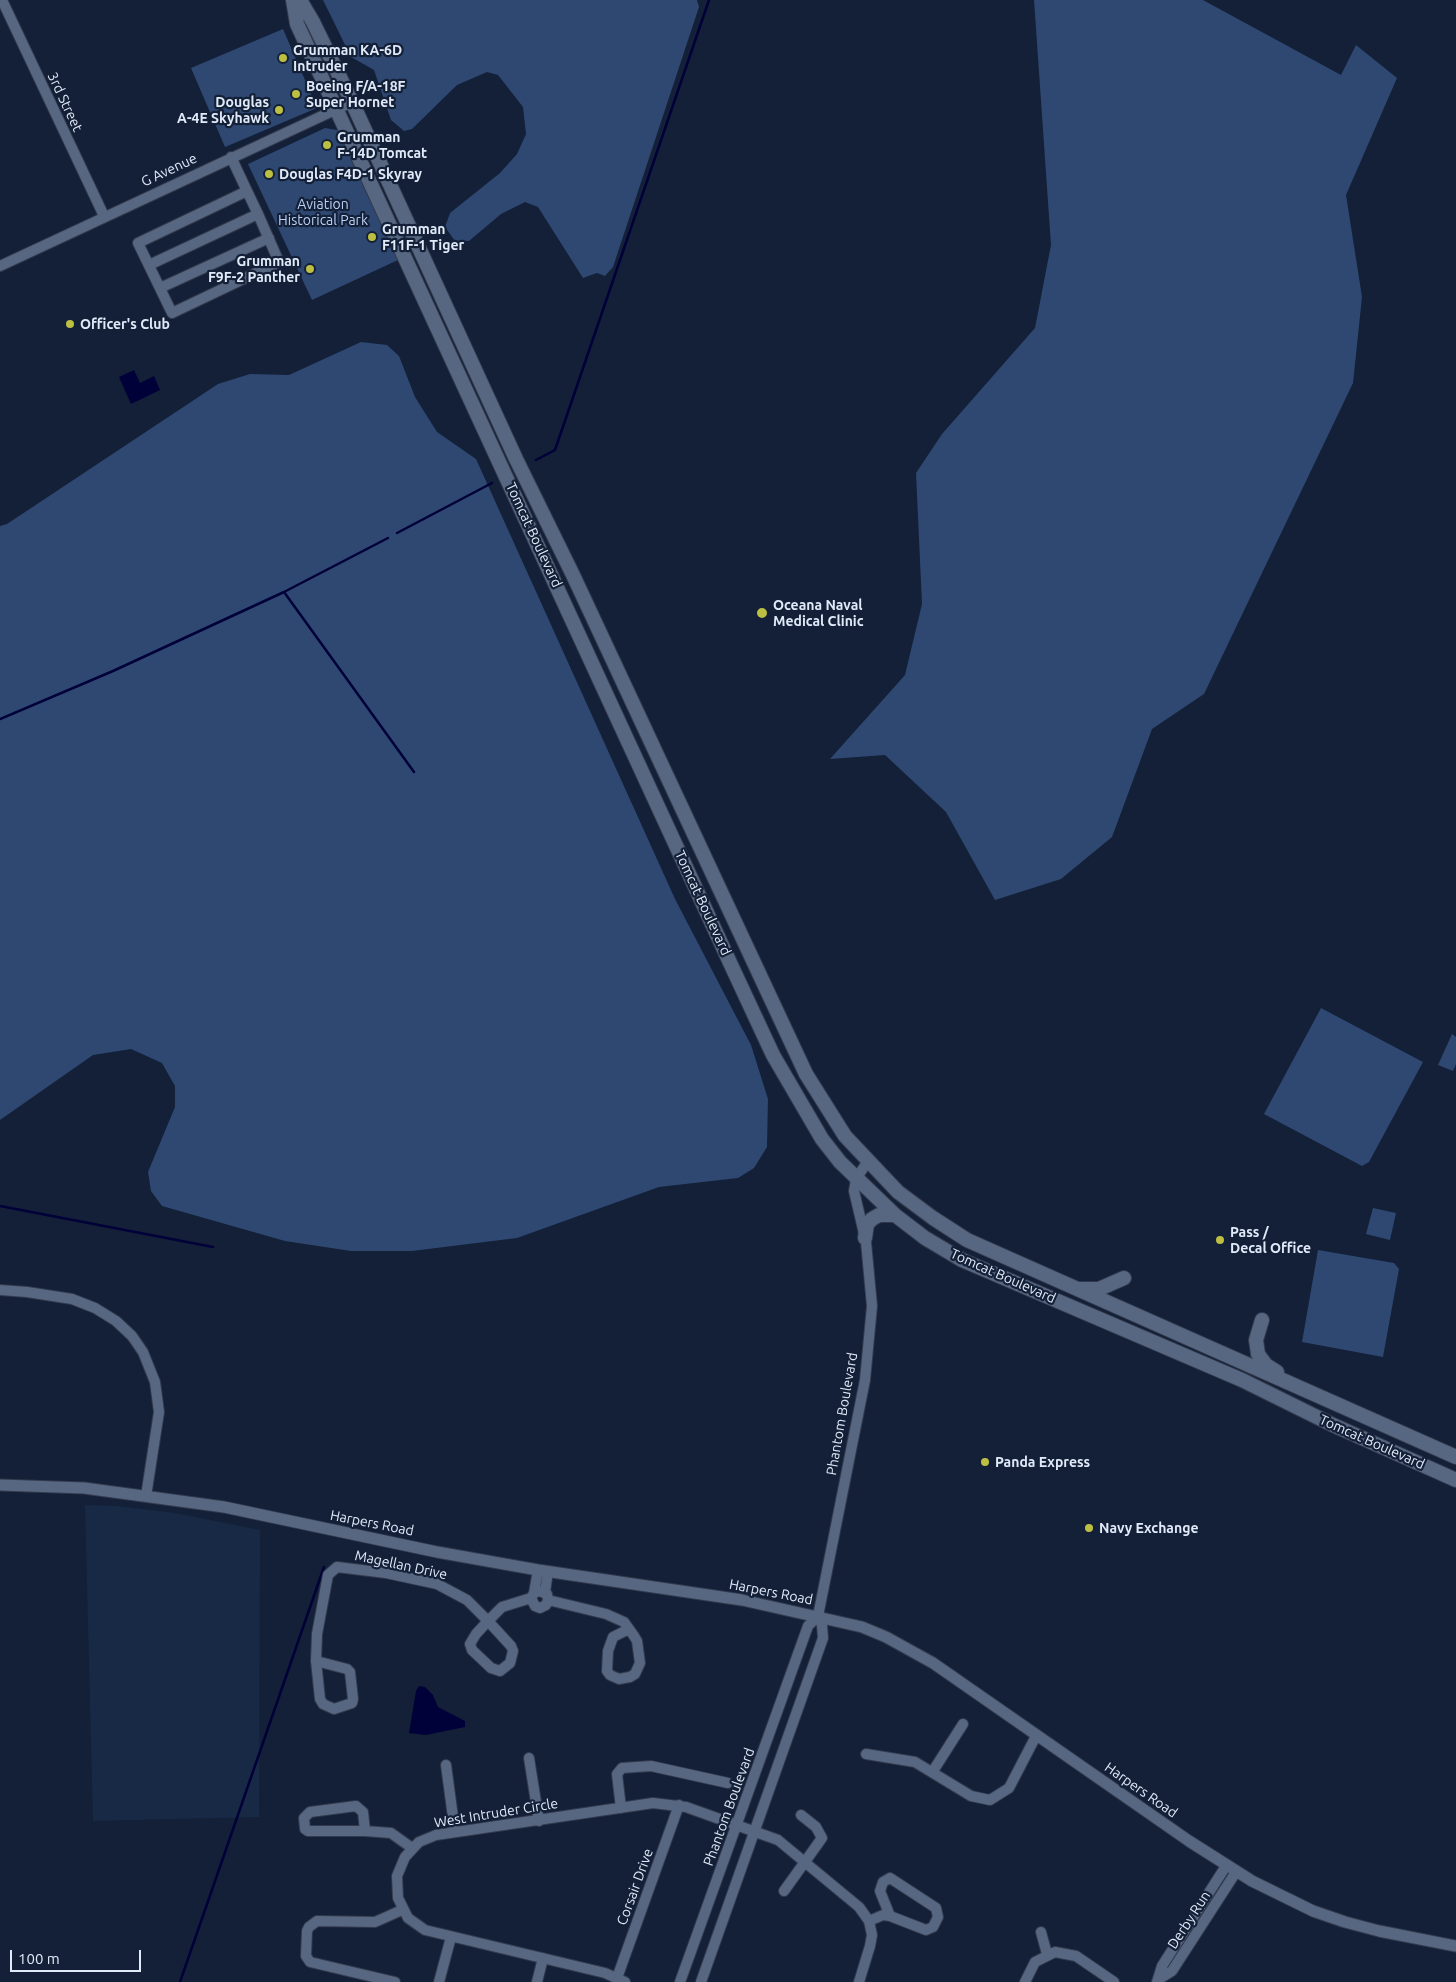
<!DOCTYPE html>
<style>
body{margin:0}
#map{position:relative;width:1456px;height:1982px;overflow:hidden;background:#132037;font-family:Ubuntu,sans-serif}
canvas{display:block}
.scale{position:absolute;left:10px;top:1950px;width:131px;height:22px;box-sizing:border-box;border:2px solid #e0eaf9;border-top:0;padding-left:6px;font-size:15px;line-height:18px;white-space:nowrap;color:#e0eaf9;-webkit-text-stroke:4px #132037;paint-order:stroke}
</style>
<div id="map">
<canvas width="1456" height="1982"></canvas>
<div class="scale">100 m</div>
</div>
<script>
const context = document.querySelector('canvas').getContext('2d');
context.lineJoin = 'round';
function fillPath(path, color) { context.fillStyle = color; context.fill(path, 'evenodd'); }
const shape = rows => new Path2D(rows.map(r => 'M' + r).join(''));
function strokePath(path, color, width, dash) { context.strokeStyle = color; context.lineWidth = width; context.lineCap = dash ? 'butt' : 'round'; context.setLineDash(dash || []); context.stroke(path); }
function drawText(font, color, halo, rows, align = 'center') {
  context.font = font + ' Ubuntu,sans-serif'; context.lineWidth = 4.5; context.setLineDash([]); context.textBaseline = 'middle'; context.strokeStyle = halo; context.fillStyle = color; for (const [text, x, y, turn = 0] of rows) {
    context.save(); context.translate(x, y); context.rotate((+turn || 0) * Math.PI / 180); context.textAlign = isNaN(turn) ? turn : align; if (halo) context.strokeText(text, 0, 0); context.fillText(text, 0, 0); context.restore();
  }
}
const built = shape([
 [85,1505,118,1506,175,1513,260,1530,259,1817,93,1821]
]);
const green = shape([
 [323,0,697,0,699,7,613,267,605,276,597,273,583,278,538,207,525,202,501,214,469,241,455,241,445,227,450,213,500,173,517,154,526,134,523,107,498,75,487,72,457,85,412,129,404,131,391,120,374,70,351,57],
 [1034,0,1203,0,1341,75,1356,45,1397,78,1346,195,1362,297,1353,383,1204,694,1152,729,1112,837,1061,879,995,900,946,812,885,755,830,759,905,675,922,604,916,473,942,434,1035,328,1051,245],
 [283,29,317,108,225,147,191,68],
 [325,128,337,130,398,260,312,300,248,164],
 [361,342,387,345,399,356,415,397,437,432,476,459,675,899,751,1045,768,1099,767,1147,754,1168,738,1178,659,1187,517,1238,412,1251,351,1251,285,1241,162,1206,151,1191,148,1172,175,1107,175,1086,162,1063,131,1049,93,1055,0,1120,0,526,7,524,218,384,250,374,289,375],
 [1321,1008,1423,1062,1369,1162,1362,1166,1264,1114],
 [1452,1034,1456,1037,1456,1064,1453,1071,1438,1065],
 [1373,1208,1396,1213,1390,1240,1366,1234],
 [1318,1250,1394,1263,1399,1269,1383,1357,1302,1342]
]);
const water = shape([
 [134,370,140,383,154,376,160,390,131,404,119,377],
 [419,1686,425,1687,433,1695,438,1707,465,1721,465,1727,426,1735,409,1733,416,1691]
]);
const stream = shape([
 [536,460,555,450,709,0],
 [397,533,492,483],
 [284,592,414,772],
 [0,719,113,671,284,592,388,538],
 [0,1206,213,1247],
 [180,1982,324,1567]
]);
const minor = shape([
 [2,0,104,216],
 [231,157,247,191,258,214,279,262,172,313,138,243,247,191],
 [149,265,258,214],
 [0,266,352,102],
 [160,288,269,238],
 [0,1290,27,1292,72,1299,95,1308,116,1321,132,1336,143,1352,155,1382,159,1412,146,1496],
 [545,1592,548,1571],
 [534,1593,538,1570],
 [531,1598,534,1593,539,1591,547,1594,548,1600],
 [531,1598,535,1606,540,1608,546,1605,548,1600],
 [548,1600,606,1614,624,1622,634,1636,637,1641,640,1663,635,1674,630,1677,619,1679,610,1675,607,1671,608,1651,613,1637,629,1629],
 [488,1621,511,1646,513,1651,510,1663,500,1671,491,1668,472,1650,470,1644,476,1634,488,1621],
 [316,1661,317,1634,328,1575,337,1567,386,1573,437,1584,467,1600,488,1621,502,1607,531,1598],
 [316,1661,347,1669,350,1672,353,1699,352,1703,334,1709,323,1704,320,1699,316,1661],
 [866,1754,915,1762,971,1796,990,1800,1009,1788,1036,1736],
 [529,1758,539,1821],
 [446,1765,455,1832],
 [933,1771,963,1724],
 [356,1806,363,1812,365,1831,308,1831,305,1829,304,1818,310,1812,356,1806],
 [621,1808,617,1774,622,1768,651,1766,728,1783],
 [365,1831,391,1833,412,1848],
 [890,1878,936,1908,938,1917,933,1927,926,1930,890,1916,880,1891,883,1882,890,1878],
 [784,1891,822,1838,816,1827,801,1815],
 [869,1921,883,1915,890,1916],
 [1041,1932,1047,1954],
 [617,1978,679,1805],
 [1159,1979,1172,1971,1236,1872],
 [395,1982,310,1962,306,1956,307,1931,309,1927,317,1921,375,1922,402,1910],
 [439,1982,451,1937],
 [537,1982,543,1958],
 [625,1982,605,1973,425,1930,408,1918,398,1898,397,1876,405,1857,419,1842,436,1835,653,1803,686,1807,778,1840,859,1907,869,1921,872,1935,870,1946,859,1982],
 [680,1982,808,1626,818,1616,865,1380,872,1306,866,1242,854,1191,856,1179,868,1161],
 [701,1982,823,1638,822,1625,818,1616],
 [1025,1982,1035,1962,1055,1952,1076,1956,1114,1982],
 [1157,1982,1162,1966,1226,1866]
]);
const tertiary = shape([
 [0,1485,84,1488,224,1507,437,1552,538,1570,742,1600,862,1627,886,1637,933,1663,1189,1841,1252,1881,1313,1911,1345,1922,1379,1931,1456,1946]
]);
const secondary = shape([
 [293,0,297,24,732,967,773,1055,822,1139,840,1162,895,1215,925,1238,962,1260,1242,1380,1333,1425,1456,1480],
 [300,0,313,22,352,102,516,459,573,575,806,1074,845,1136,898,1192,933,1218,967,1240,1456,1457],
 [865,1238,867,1224,872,1219,879,1215,895,1215],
 [1080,1289,1099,1289,1124,1278],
 [1262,1320,1256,1340,1258,1354,1266,1365,1277,1372]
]);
const markers = [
 [283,58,5,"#bdbf43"],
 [296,94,5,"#bdbf43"],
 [279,110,5,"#bdbf43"],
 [327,145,5,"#bdbf43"],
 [269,174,5,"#bdbf43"],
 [372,237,5,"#bdbf43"],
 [310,269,5,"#bdbf43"],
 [70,324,5,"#bdbf43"],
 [762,613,6,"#bdbf43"],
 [1220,1240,5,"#bdbf43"],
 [985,1462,5,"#bdbf43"],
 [1089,1528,5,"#bdbf43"]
];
const poiNames = [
 ["Grumman KA-6D",293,50],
 ["Intruder",293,66],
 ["Boeing F/A-18F",306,86],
 ["Super Hornet",306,102],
 ["Douglas",269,102,"right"],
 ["A-4E Skyhawk",269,118,"right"],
 ["Grumman",337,137],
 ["F-14D Tomcat",337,153],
 ["Douglas F4D-1 Skyray",279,174],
 ["Grumman",382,229],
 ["F11F-1 Tiger",382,245],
 ["Grumman",300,261,"right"],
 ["F9F-2 Panther",300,277,"right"],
 ["Officer's Club",80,324],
 ["Oceana Naval",773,605],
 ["Medical Clinic",773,621],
 ["Pass /",1230,1232],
 ["Decal Office",1230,1248],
 ["Panda Express",995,1462],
 ["Navy Exchange",1099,1528]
];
const streetNames = [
 ["3rd Street",65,102,65],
 ["G Avenue",169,170,-25],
 ["Tomcat Boulevard",534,535,65],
 ["Tomcat Boulevard",703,903,65],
 ["Tomcat Boulevard",1003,1276,24],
 ["Phantom Boulevard",842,1414,-80],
 ["Tomcat Boulevard",1372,1442,24],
 ["Harpers Road",372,1523,11],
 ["Magellan Drive",401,1565,12],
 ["Harpers Road",771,1592,11],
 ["Harpers Road",1141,1790,35],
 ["Phantom Boulevard",729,1807,-70],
 ["West Intruder Circle",496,1813,-9],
 ["Corsair Drive",635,1887,-70],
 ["Derby Run",1189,1920,-57]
];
const parkNames = [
 ["Aviation",323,204],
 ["Historical Park",323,220]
];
fillPath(built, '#182945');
fillPath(green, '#2e4872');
fillPath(water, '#000139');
strokePath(stream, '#000139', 2.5);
strokePath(minor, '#333a4d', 12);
strokePath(tertiary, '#333a4d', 13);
strokePath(secondary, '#333a4d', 16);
strokePath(minor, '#576781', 10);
strokePath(tertiary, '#576781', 11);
strokePath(secondary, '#576781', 14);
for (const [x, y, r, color] of markers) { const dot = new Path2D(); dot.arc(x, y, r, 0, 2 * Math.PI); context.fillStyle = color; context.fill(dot); strokePath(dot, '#132037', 2); }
drawText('bold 14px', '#e0eaf9', '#132037', poiNames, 'left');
drawText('14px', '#e0eaf9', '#132037', streetNames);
drawText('14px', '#bad0f5', '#132037', parkNames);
</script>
